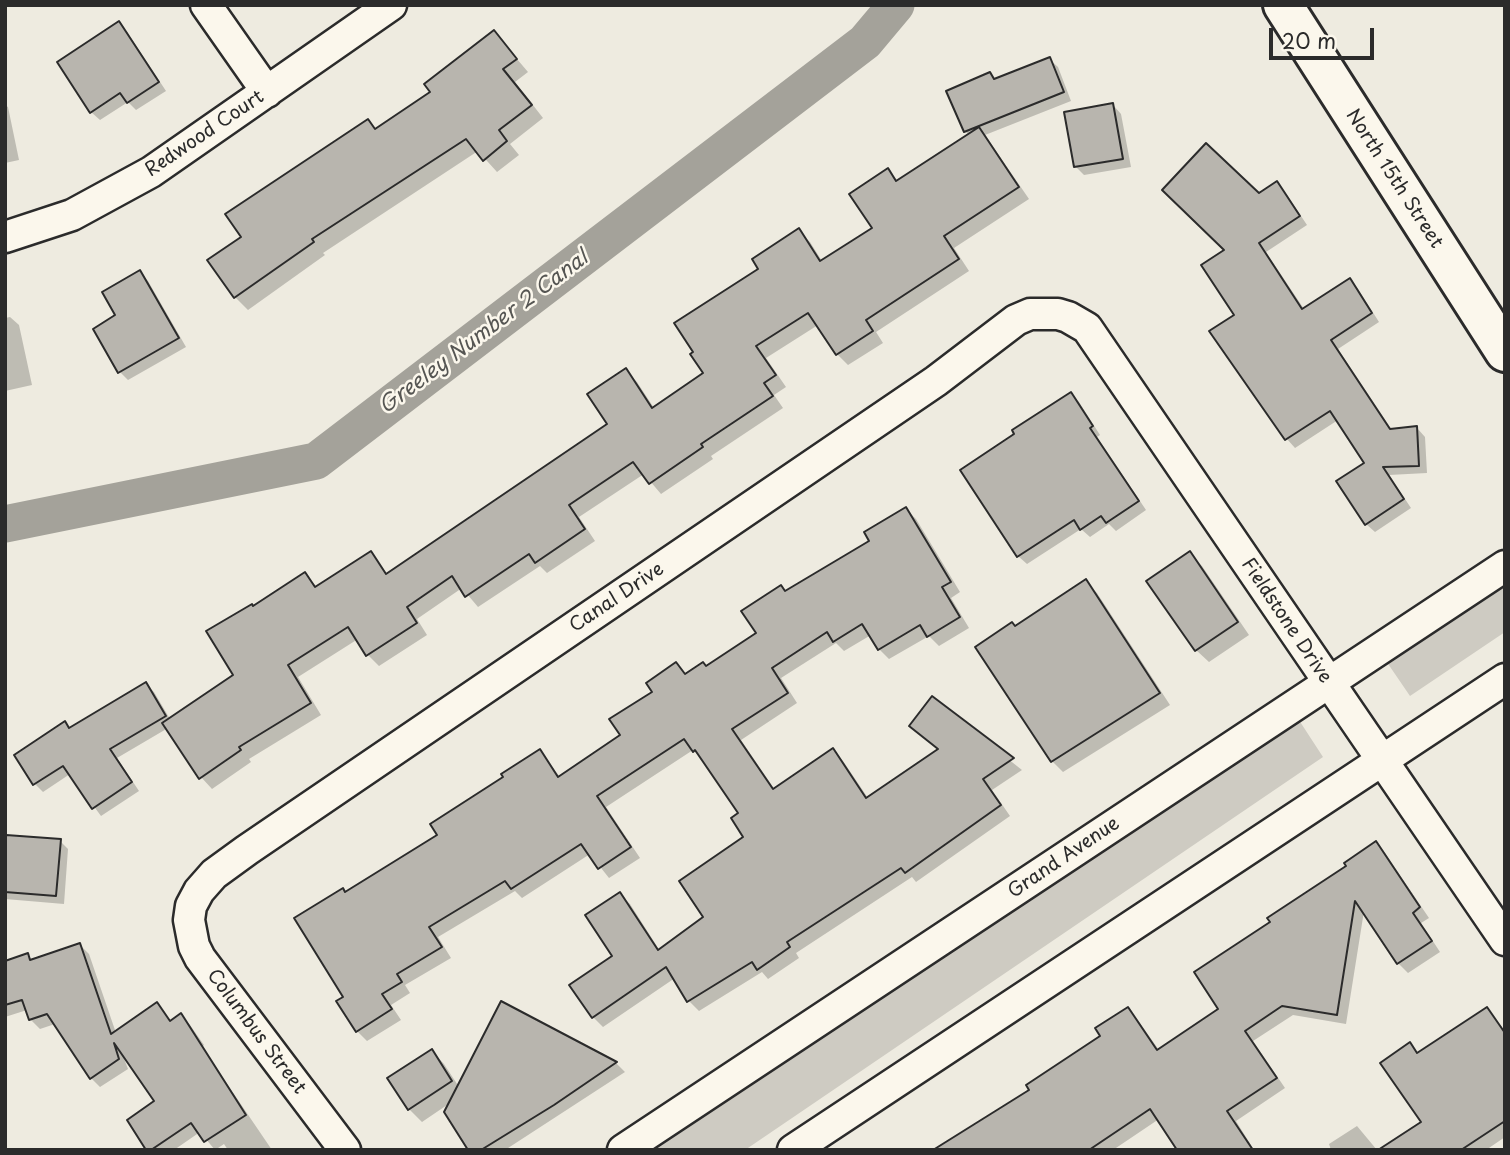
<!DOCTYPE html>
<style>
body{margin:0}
#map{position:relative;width:1510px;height:1155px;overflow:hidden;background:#eeebe0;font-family:"Playpen Sans",sans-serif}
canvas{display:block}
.frame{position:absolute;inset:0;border:7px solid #2b2b2b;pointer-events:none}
.scale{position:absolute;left:1269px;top:28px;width:105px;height:32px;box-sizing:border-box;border:4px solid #2b2b2b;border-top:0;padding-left:9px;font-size:21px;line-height:24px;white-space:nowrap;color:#2b2b2b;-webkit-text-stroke:5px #fbf7ec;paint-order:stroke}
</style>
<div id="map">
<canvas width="1510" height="1155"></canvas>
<div class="frame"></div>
<div class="scale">20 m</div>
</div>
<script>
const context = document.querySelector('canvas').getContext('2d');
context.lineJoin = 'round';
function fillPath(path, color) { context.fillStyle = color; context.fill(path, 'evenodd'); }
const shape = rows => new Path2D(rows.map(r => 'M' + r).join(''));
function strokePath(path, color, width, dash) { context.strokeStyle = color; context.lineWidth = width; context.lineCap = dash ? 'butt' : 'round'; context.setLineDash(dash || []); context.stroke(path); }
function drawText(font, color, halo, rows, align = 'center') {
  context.font = font + ' "Playpen Sans",sans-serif'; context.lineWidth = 5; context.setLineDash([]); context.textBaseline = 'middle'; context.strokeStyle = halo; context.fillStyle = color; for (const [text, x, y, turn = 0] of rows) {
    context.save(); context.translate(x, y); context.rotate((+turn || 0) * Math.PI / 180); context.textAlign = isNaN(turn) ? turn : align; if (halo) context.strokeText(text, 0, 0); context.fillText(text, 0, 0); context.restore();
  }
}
const green = shape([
 [1505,570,1505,632,1410,696,1382,655],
 [1295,714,1323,757,745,1150,652,1150]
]);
const shadow = shape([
 [119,23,127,32,166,91,136,110,128,102,100,120,91,112],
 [494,32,528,72,515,82,543,118,510,144,519,155,497,172,478,151,323,253,325,255,248,310,235,297,243,237,368,121,377,130,433,93],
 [1049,59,1058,67,1071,101,985,135,1029,199,954,248,969,271,876,332,883,343,848,365,837,354,818,325,766,358,786,387,774,395,783,408,711,456,713,459,661,494,644,474,579,517,595,541,547,573,540,566,478,607,462,588,417,619,427,635,379,666,368,655,358,639,298,677,321,715,249,759,251,762,212,789,201,777,168,728,117,758,139,791,101,816,70,774,43,792,35,784,70,730,145,684,154,692,170,719,235,675,253,608,305,574,317,587,371,553,388,575,610,425,625,370,637,382,654,408,705,373,760,269,798,231,810,242,822,261,874,229,887,170,899,182,969,135,965,131,990,74,996,80],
 [5,105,8,107,19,160,5,163],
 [1113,105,1121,114,1131,167,1084,175,1076,167],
 [1276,183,1285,192,1307,225,1266,252,1304,309,1350,280,1358,289,1379,322,1338,349,1392,430,1417,428,1425,437,1427,473,1389,475,1411,508,1375,532,1366,524,1366,463,1338,420,1295,448,1287,439,1247,380,1227,250,1258,195],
 [140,272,148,281,186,347,128,380,119,371,118,316],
 [10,317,19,325,32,385,5,391,5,318],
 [1071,394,1079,402,1100,435,1097,437,1146,510,1116,531,1109,524,1090,537,1081,529,1027,564,1018,556,1016,434],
 [906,509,916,519,960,592,951,598,969,628,939,646,929,636,889,659,879,649,871,635,844,651,836,643,781,678,797,703,741,740,775,790,833,751,843,761,868,798,939,750,911,726,932,699,1022,770,992,790,1010,816,916,882,912,877,796,953,799,958,768,979,762,972,699,1011,688,1000,675,978,603,1027,593,1017,614,956,619,894,630,904,660,951,706,917,745,837,740,813,703,759,693,750,606,807,640,858,609,878,590,854,522,898,515,891,438,937,451,958,405,985,410,993,391,1005,401,1020,367,1041,357,1031,346,997,346,894,439,836,505,777,540,751,560,777,622,736,676,665,687,675,706,668,758,633,786,592,872,541],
 [1190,554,1202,566,1249,635,1209,662,1196,650],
 [1086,582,1097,593,1170,705,1063,772,1052,761,1015,628],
 [8,837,60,841,68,849,64,904,5,899],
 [1375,843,1385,853,1429,918,1421,923,1440,952,1408,973,1398,963,1364,911,1346,1024,1293,1015,1253,1041,1285,1088,1236,1121,1254,1150,1207,1150,1159,1119,1113,1150,956,1150,1103,1036,1128,1009,1137,1019,1159,1050,1220,1010,1272,923,1349,867],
 [80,945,89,954,116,1033,157,1005,172,1022,181,1015,190,1025,204,1045,202,1047,272,1150,228,1150,224,1144,215,1150,200,1132,174,1150,148,1150,156,1102,123,1056,128,1069,100,1087,91,1078,55,1024,40,1029,30,1019,27,1010,5,1017,5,962,28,955,33,961],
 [502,1003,616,1063,625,1072,505,1150,470,1150,450,1103,422,1122,409,1109,432,1051,444,1064,459,1087],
 [1487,1009,1505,1031,1505,1137,1486,1150,1382,1150,1423,1122,1410,1045,1419,1054],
 [1357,1126,1377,1150,1331,1150,1329,1144]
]);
const canal = shape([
 [5,524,316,461,865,42,896,5]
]);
const building = shape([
 [119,21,159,82,127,103,120,93,90,113,57,62,119,21],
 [494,30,517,59,503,69,532,105,499,130,507,141,483,161,466,139,312,239,314,242,234,298,207,260,241,237,225,214,368,119,375,129,430,92,424,84,494,30],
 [1050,57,1064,92,964,132,946,91,990,72,994,79,1050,57],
 [1113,103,1123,159,1074,167,1064,112,1113,103],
 [979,127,1019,187,944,236,959,259,866,320,873,331,836,355,808,313,756,346,776,375,764,383,773,396,701,444,703,447,649,484,633,462,569,505,585,529,535,563,529,554,465,597,452,576,407,607,417,623,366,656,348,627,288,665,311,703,239,747,241,750,199,779,162,723,233,675,206,631,252,604,253,606,305,572,315,587,371,551,386,574,607,424,587,394,626,368,652,408,703,373,690,354,693,352,674,323,758,269,752,259,799,228,820,261,872,228,849,194,888,168,896,181,979,127],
 [1206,143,1259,193,1277,181,1300,216,1259,243,1302,309,1350,278,1372,313,1331,340,1390,429,1417,426,1419,466,1383,467,1404,499,1365,525,1336,481,1364,463,1330,411,1285,440,1209,331,1234,315,1201,265,1224,250,1162,190,1206,143],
 [140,270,179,338,118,373,93,329,115,315,102,292,140,270],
 [1071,392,1093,426,1090,428,1139,501,1106,523,1101,516,1080,530,1074,520,1017,557,960,470,1014,434,1012,430,1071,392],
 [906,507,951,582,942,587,960,617,927,637,920,625,878,650,862,624,833,642,827,632,772,668,788,693,732,729,773,789,833,748,866,798,938,749,909,726,932,696,1014,758,983,779,1001,805,905,873,901,868,787,942,790,947,757,970,752,962,687,1002,666,967,592,1018,569,985,612,956,585,915,620,892,658,950,703,917,679,881,743,837,731,818,738,813,695,750,693,752,684,739,597,796,631,847,598,869,581,844,511,889,505,881,429,927,442,947,397,974,402,982,382,994,392,1009,356,1032,336,1001,343,997,294,918,343,888,345,892,437,835,430,824,503,777,501,774,540,749,558,777,620,735,609,719,652,692,646,683,676,662,685,674,703,662,706,666,756,633,741,611,781,585,785,591,869,541,864,532,906,507],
 [1190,551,1238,622,1195,651,1146,581,1190,551],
 [1086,579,1160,693,1051,762,975,647,1012,622,1015,626,1086,579],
 [146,682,166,716,110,749,132,782,92,809,63,766,33,785,14,755,65,721,69,728,146,682],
 [6,835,61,839,56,896,5,892,6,835],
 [1376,841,1420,907,1413,913,1432,941,1397,964,1355,901,1337,1015,1282,1006,1245,1031,1277,1078,1227,1111,1253,1150,1177,1150,1150,1109,1089,1150,933,1150,1029,1090,1026,1085,1100,1036,1095,1028,1128,1007,1157,1050,1218,1009,1194,972,1270,922,1267,918,1346,866,1344,863,1376,841],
 [80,943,111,1034,157,1002,170,1021,181,1013,246,1115,204,1142,191,1123,151,1150,146,1150,127,1120,154,1101,114,1043,119,1059,90,1079,47,1014,29,1020,22,1000,5,1005,5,961,28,953,30,960,80,943],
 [501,1001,617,1062,554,1105,481,1150,468,1150,444,1112,501,1001],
 [1487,1007,1505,1033,1505,1121,1461,1150,1378,1150,1421,1122,1380,1063,1410,1042,1417,1053,1487,1007],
 [432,1049,452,1081,408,1110,387,1078,432,1049]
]);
const street = shape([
 [206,5,267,92],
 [5,237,72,215,151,172,391,5],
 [345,1150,200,958,194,946,189,920,191,906,199,891,214,874,247,850,936,381,1016,320,1030,314,1058,314,1068,317,1087,328,1505,940],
 [623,1150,1505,566],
 [793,1150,1505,679]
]);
const secondary = shape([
 [1283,5,1505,352]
]);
const streetNames = [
 ["Redwood Court",205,134,-34],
 ["North 15th Street",1394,179,57],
 ["Canal Drive",617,598,-34],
 ["Fieldstone Drive",1286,621,56],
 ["Grand Avenue",1064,858,-34],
 ["Columbus Street",256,1032,53]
];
const waterNames = [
 ["Greeley Number 2 Canal",484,333,-37]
];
fillPath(green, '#cecbc2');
fillPath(shadow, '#0003');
strokePath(canal, '#a4a29a', 37);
fillPath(building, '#b8b5ae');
strokePath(building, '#2b2b2b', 2);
strokePath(street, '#2b2b2b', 35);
strokePath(secondary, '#2b2b2b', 44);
strokePath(street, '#fbf7ec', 30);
strokePath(secondary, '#fbf7ec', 38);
drawText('19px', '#2b2b2b', '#fbf7ec', streetNames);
drawText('italic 21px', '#555552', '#fbf7ec', waterNames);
</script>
